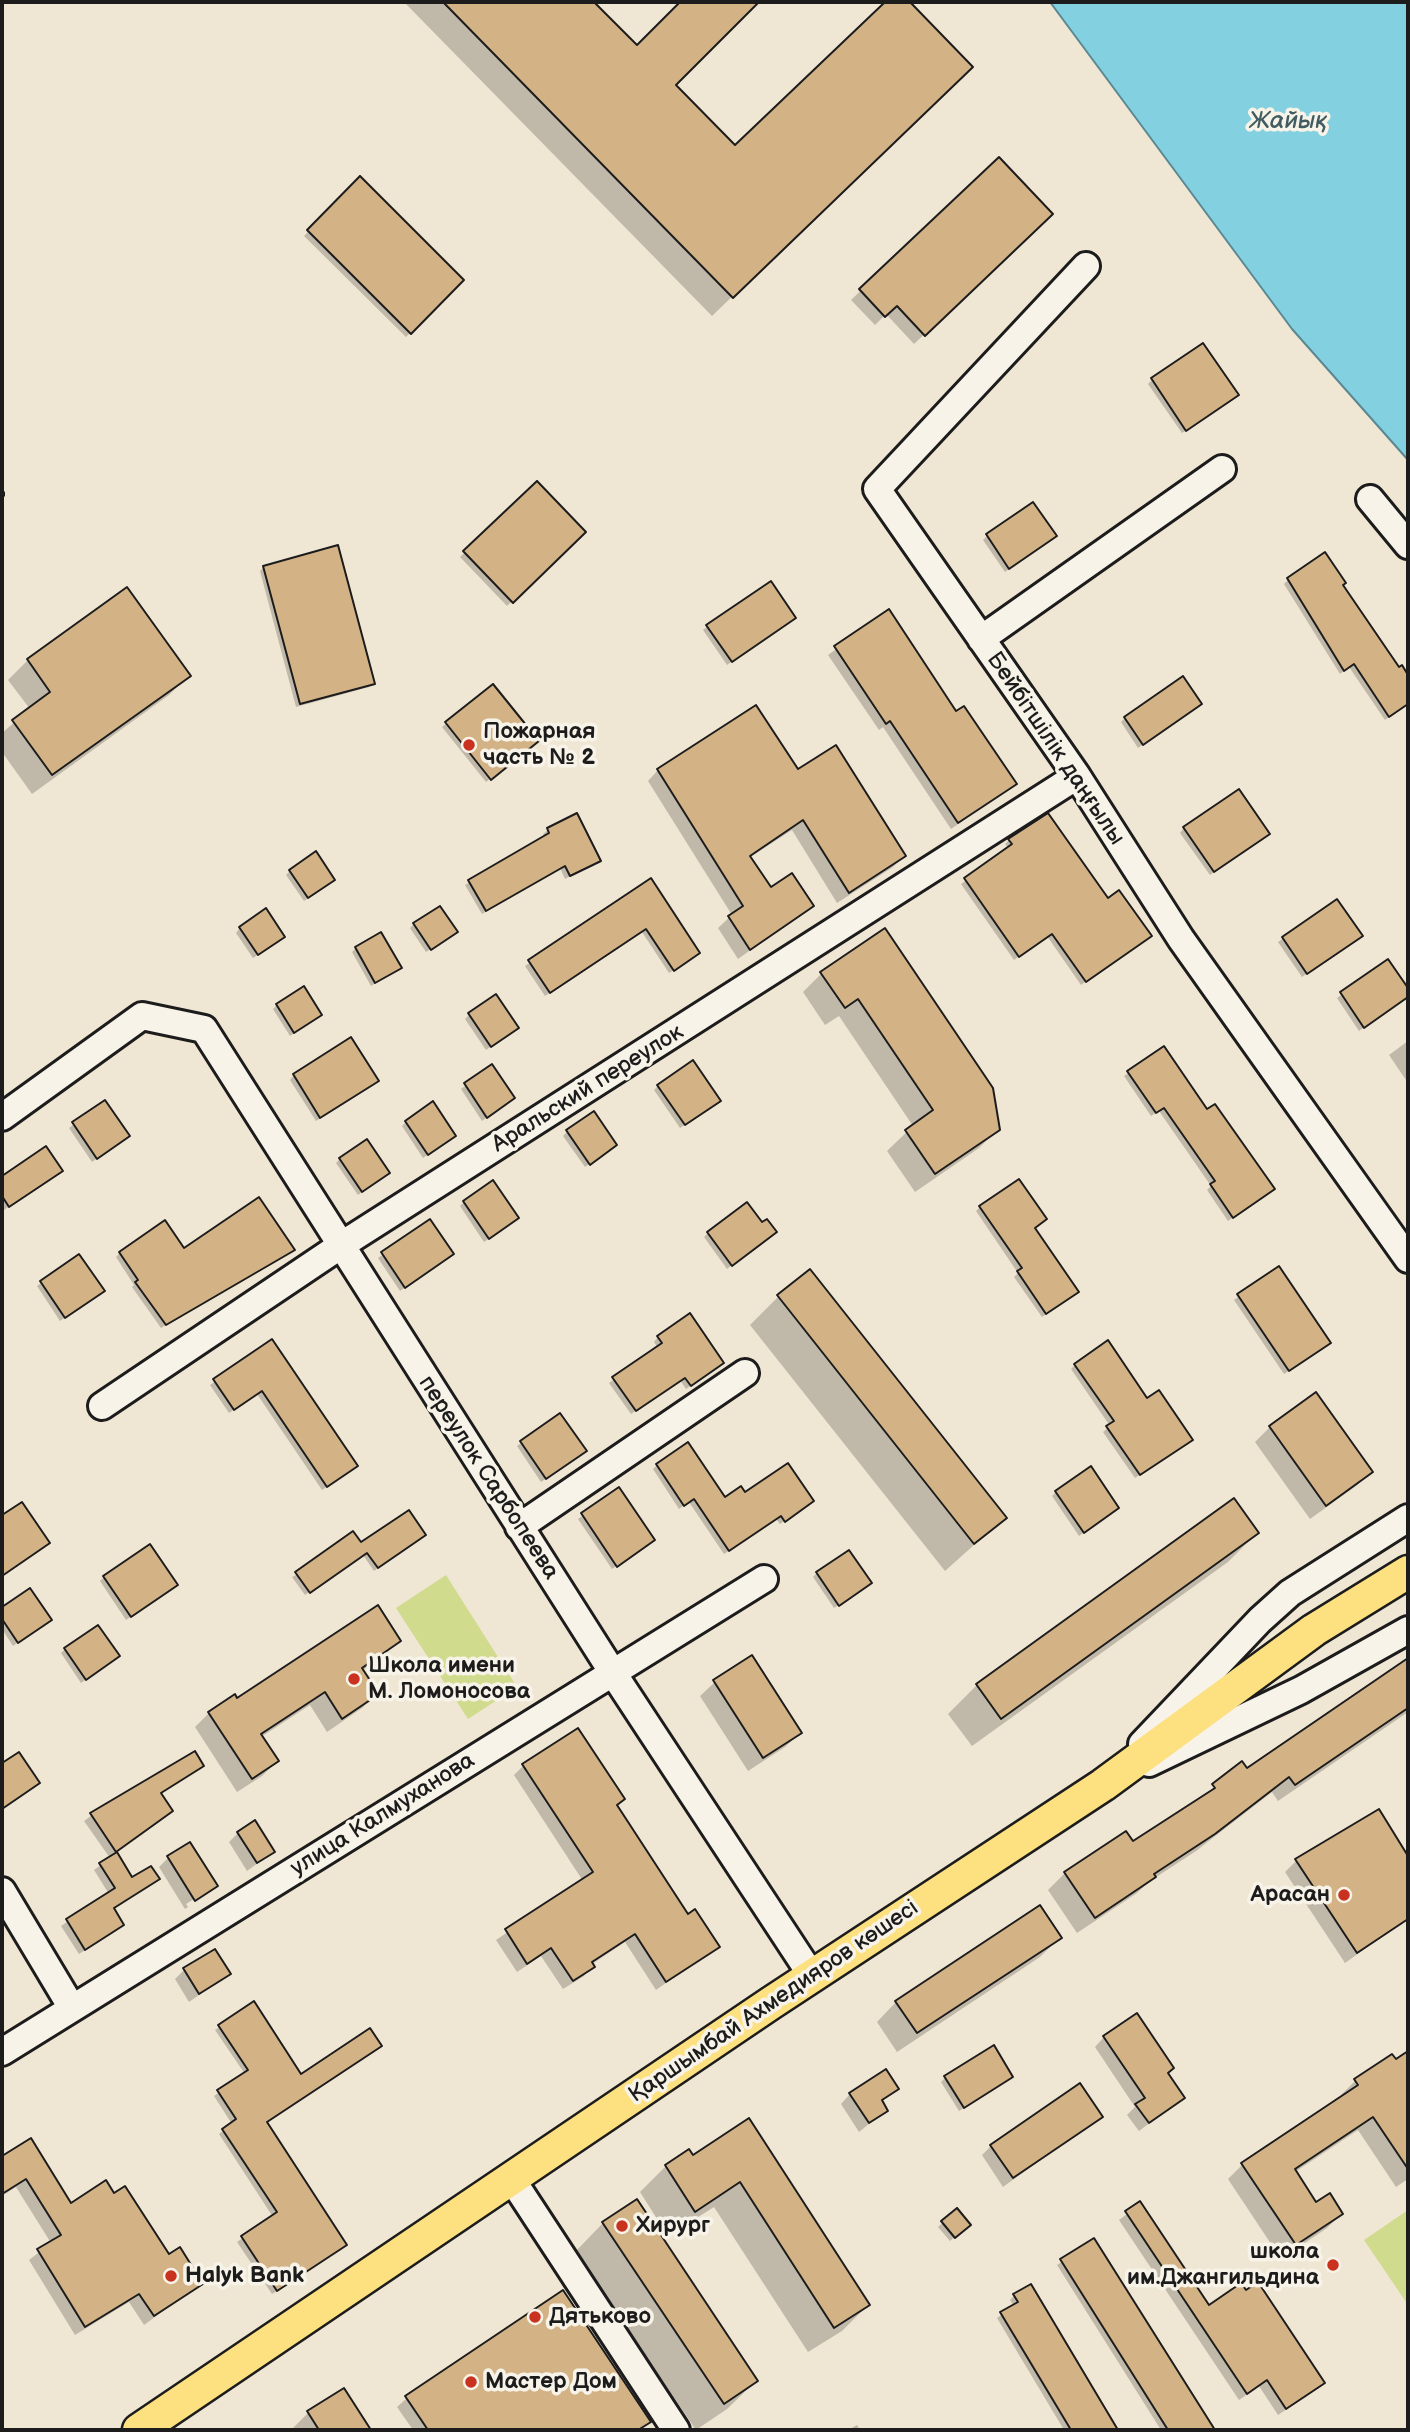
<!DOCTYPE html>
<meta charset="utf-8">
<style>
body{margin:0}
#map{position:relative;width:1410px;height:2432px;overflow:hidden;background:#f0e6d4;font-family:"Balsamiq Sans",sans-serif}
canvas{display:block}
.frame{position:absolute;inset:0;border:4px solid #1c1c1c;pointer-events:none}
</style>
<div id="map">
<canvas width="1410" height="2432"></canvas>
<div class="frame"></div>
</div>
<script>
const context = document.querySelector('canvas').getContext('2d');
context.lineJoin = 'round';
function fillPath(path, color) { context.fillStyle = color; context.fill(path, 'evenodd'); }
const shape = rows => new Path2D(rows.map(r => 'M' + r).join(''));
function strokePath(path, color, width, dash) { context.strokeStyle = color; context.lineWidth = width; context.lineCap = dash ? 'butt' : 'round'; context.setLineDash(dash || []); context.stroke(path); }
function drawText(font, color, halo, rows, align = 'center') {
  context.font = font + ' "Balsamiq Sans",sans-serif'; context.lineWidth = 7; context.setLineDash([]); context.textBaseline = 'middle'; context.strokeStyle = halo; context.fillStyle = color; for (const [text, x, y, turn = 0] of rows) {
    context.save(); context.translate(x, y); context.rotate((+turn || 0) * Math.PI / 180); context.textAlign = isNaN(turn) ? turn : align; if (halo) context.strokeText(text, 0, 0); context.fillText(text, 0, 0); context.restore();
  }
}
const green = shape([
 [446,1575,517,1687,468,1719,396,1608],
 [1408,2210,1408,2305,1364,2240]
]);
const water = shape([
 [1050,2,1408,2,1408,460,1292,329,1050,2]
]);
const shadow = shape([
 [404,2,592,2,637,47,682,2,756,2,673,85,735,148,887,2,907,2,970,67,712,316],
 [999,159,1051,214,914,344,886,314,875,325,851,300],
 [360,179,462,280,406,337,304,236],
 [1152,380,1232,399,1182,433,1148,384],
 [537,483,584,532,507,606,460,557],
 [987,536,1050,540,1005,572,983,540],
 [264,567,373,683,369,687,296,707,260,571],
 [1288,580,1341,585,1399,670,1401,668,1408,678,1408,703,1385,720,1349,667,1340,674,1284,584],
 [127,589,189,675,169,695,32,794,2,752,2,733,30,709,8,680,28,660],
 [888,612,956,713,1015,784,951,829,883,727,879,730,828,655],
 [790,622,727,665,703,630,708,626],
 [492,686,532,745,486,782,442,727],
 [1196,708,1138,748,1121,722,1125,718],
 [658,770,797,772,904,856,893,867,837,903,792,830,749,858,770,890,812,906,738,959,718,928,732,915,648,781],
 [577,816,599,861,565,879,560,868,482,914,465,885,545,837,543,834,548,830],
 [1184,828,1263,838,1210,875,1180,833],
 [1009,840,1107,900,1145,940,1081,985,1047,936,1014,960,961,884,1009,849,1005,844],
 [290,871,329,884,304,901,286,875],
 [650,881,694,957,669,973,642,932,545,996,525,966],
 [1337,901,1356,940,1302,977,1278,942],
 [414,924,451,936,426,952,410,928],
 [240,928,279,941,253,958,236,933],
 [885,930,998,1129,979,1148,915,1192,887,1151,913,1126,839,1016,825,1025,803,992,822,973],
 [356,948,399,968,371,986,352,952],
 [1388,961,1408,996,1359,1031,1337,998],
 [277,1005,320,1015,290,1036,273,1009],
 [469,1015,512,1032,486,1050,465,1019],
 [1408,1041,1408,1083,1389,1055],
 [1164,1048,1269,1193,1228,1221,1207,1190,1211,1186,1159,1111,1151,1116,1124,1076],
 [491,1067,509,1102,482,1121,461,1089],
 [294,1075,377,1081,316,1121,290,1080],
 [658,1086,714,1105,680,1128,654,1090],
 [104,1102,123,1140,92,1162,69,1128],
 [406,1122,450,1140,423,1158,402,1126],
 [567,1132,611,1149,585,1167,563,1136],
 [45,1149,56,1175,4,1210,2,1178],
 [340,1159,384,1177,358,1195,336,1163],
 [464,1202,513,1222,484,1242,460,1206],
 [980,1207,1033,1228,1073,1296,1042,1317,1014,1277,1018,1273,976,1211],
 [429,1221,447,1258,400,1291,378,1258],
 [762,1225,771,1236,727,1269,704,1237,708,1233],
 [184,1250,293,1250,161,1328,132,1287,134,1285,116,1257,120,1253],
 [79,1256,98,1295,60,1321,37,1286],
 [1278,1268,1325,1347,1284,1374,1234,1300],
 [779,1296,1004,1518,945,1571,750,1325],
 [658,1337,718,1367,686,1389,680,1380,631,1414,609,1383,658,1348,654,1342],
 [272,1341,352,1470,322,1490,257,1394,229,1413,210,1385],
 [1075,1365,1186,1444,1135,1478,1103,1432,1110,1426,1071,1369],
 [560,1415,580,1455,541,1482,517,1446],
 [1270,1427,1371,1472,1356,1486,1310,1519,1255,1442],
 [657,1465,725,1500,745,1495,808,1505,780,1524,776,1519,724,1554,689,1502,679,1509,653,1469],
 [618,1490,649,1544,612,1569,578,1519],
 [1056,1492,1113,1512,1079,1536,1052,1496],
 [1257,1533,1228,1562,972,1746,948,1714,977,1685],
 [424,1535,374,1571,363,1555,305,1595,292,1577,360,1545],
 [817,1573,866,1587,834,1608,813,1577],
 [104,1577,172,1589,126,1620,100,1581],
 [30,1590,45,1624,13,1646,2,1629,2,1610],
 [399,1641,362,1671,377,1694,362,1708,327,1732,310,1705,261,1737,277,1761,262,1776,237,1792,195,1727,209,1713,237,1700],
 [65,1649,114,1660,81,1683,61,1653],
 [1408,1660,1408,1712,1278,1801,1272,1792,1196,1851,1150,1881,1137,1893,1077,1933,1048,1890,1065,1873,1132,1844,1197,1802,1242,1763,1247,1770],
 [715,1682,800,1733,785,1747,748,1771,700,1696],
 [202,1765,160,1794,170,1811,115,1853,132,1880,157,1879,113,1910,122,1925,116,1931,79,1954,61,1926,109,1894,94,1870,110,1858,84,1821,119,1795,122,1799],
 [524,1765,616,1806,687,1916,717,1947,656,1990,625,1942,592,1964,584,1976,563,1989,541,1956,517,1972,496,1940,583,1881,514,1775],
 [1378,1812,1408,1860,1408,1918,1345,1963,1285,1872,1297,1860],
 [238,1833,273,1852,247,1871,229,1842],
 [168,1858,216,1886,207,1894,207,1891,186,1904,188,1907,185,1909,159,1867],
 [1059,1938,1040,1957,897,2052,877,2022,896,2002],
 [184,1970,229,1974,189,2002,175,1979],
 [253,2004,265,2123,341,2249,272,2294,237,2242,273,2217,219,2134,232,2124,214,2096,245,2074,215,2030],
 [1104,2037,1166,2074,1183,2098,1139,2131,1127,2115,1135,2107,1095,2047],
 [1408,2053,1408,2179,1396,2187,1358,2130,1295,2172,1316,2204,1341,2214,1327,2228,1281,2259,1228,2179,1243,2164,1343,2098,1341,2095,1355,2081],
 [945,2078,1007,2081,959,2111,941,2082],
 [897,2089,881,2102,886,2110,859,2132,841,2104,850,2094],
 [1101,2116,1003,2187,982,2155,991,2146],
 [749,2121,868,2305,842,2331,808,2352,714,2207,668,2236,640,2192,666,2166,688,2152,692,2157],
 [30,2140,70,2206,114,2195,169,2256,201,2283,144,2325,129,2302,75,2335,29,2260,51,2243,16,2187,2,2196,2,2158],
 [1140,2204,1209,2308,1323,2383,1315,2390,1278,2415,1259,2386,1239,2400,1119,2220],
 [957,2210,964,2229,950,2241,938,2227],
 [603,2223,756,2381,727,2409,696,2430,575,2252],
 [1094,2241,1212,2430,1161,2430,1057,2265],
 [1030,2286,1116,2430,1064,2430,997,2318,1014,2306,1010,2300,1014,2296],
 [344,2391,368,2430,291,2430,308,2413],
 [407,2398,649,2421,640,2430,413,2430,397,2407],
 [857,2425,860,2430,848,2430]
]);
const building = shape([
 [443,2,594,2,637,45,680,2,759,2,676,85,735,145,885,2,910,2,973,67,733,298,443,2],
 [999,157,1053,214,925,336,897,306,885,317,859,289,999,157],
 [360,176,464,280,411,334,307,230,360,176],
 [1203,343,1239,395,1186,431,1151,378,1203,343],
 [537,481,586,532,513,603,463,551,537,481],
 [1033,502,1057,536,1009,569,986,534,1033,502],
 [338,545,375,684,300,704,263,566,338,545],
 [1325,552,1346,583,1343,585,1399,667,1402,665,1408,675,1408,704,1389,717,1354,664,1344,671,1287,578,1325,552],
 [771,581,796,618,732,662,706,625,771,581],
 [127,587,191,676,52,775,12,720,50,692,27,659,127,587],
 [889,609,956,711,964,706,1017,784,958,823,890,721,886,724,834,646,889,609],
 [1183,676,1202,704,1143,745,1124,717,1183,676],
 [493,684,539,741,491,780,445,722,493,684],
 [756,705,798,769,836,745,906,856,849,893,803,820,750,856,771,887,792,873,814,906,750,950,728,916,743,906,657,769,756,705],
 [1239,789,1270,834,1214,872,1183,827,1239,789],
 [577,813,601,861,570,876,565,866,486,911,468,880,549,833,547,828,577,813],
 [1048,813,1108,898,1119,890,1152,936,1086,982,1052,934,1019,957,964,878,1012,844,1008,839,1048,813],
 [316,851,335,880,308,898,289,870,316,851],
 [651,878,700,953,674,971,646,929,550,993,528,960,651,878],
 [1337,899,1363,936,1307,974,1282,937,1337,899],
 [440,906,458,932,431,950,413,923,440,906],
 [266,908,285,937,258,955,239,927,266,908],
 [885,928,993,1088,1000,1130,935,1174,905,1130,933,1110,858,999,845,1008,820,972,885,928],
 [381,932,402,968,375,983,355,947,381,932],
 [1388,959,1408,988,1408,997,1364,1028,1340,992,1388,959],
 [304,986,322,1015,294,1033,276,1004,304,986],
 [496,994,519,1028,491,1047,468,1013,496,994],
 [351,1037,379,1081,320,1118,293,1074,351,1037],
 [1164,1046,1207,1109,1215,1104,1275,1189,1233,1218,1210,1184,1215,1181,1164,1108,1156,1113,1127,1071,1164,1046],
 [693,1060,721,1101,685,1125,657,1085,693,1060],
 [492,1064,515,1098,487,1118,464,1083,492,1064],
 [105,1100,130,1136,97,1159,72,1122,105,1100],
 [433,1101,456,1136,428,1155,405,1121,433,1101],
 [594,1111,617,1145,590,1165,566,1130,594,1111],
 [367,1139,390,1173,362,1192,339,1158,367,1139],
 [46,1146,63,1171,9,1207,2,1196,2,1176,46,1146],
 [1019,1179,1047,1219,1035,1228,1079,1292,1046,1314,1017,1271,1022,1268,979,1206,1019,1179],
 [493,1180,519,1218,489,1239,463,1201,493,1180],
 [259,1197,295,1250,166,1325,135,1282,138,1280,119,1252,165,1220,184,1248,259,1197],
 [747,1202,762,1222,767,1219,777,1232,732,1266,707,1232,747,1202],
 [430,1219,454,1254,405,1288,381,1252,430,1219],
 [79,1254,105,1291,65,1318,40,1281,79,1254],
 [1279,1266,1331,1343,1289,1371,1237,1294,1279,1266],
 [810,1269,1007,1518,974,1544,777,1295,810,1269],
 [690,1313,724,1363,691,1386,685,1378,636,1411,612,1377,662,1343,657,1336,690,1313],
 [272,1339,358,1466,327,1487,262,1391,234,1410,213,1379,272,1339],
 [1108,1340,1147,1398,1159,1390,1193,1440,1140,1475,1106,1426,1114,1421,1074,1364,1108,1340],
 [1316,1392,1373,1472,1326,1506,1269,1426,1316,1392],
 [560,1413,587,1451,546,1479,520,1441,560,1413],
 [688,1442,725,1497,741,1486,745,1492,788,1463,814,1501,785,1522,781,1516,729,1551,694,1499,684,1506,656,1464,688,1442],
 [1091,1466,1119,1508,1084,1533,1055,1491,1091,1466],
 [619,1487,655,1540,617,1567,581,1513,619,1487],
 [1234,1498,1259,1533,1001,1719,976,1684,1234,1498],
 [22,1502,50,1543,2,1576,2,1515,22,1502],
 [409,1510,426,1535,378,1568,367,1553,310,1593,295,1572,353,1531,361,1542,409,1510],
 [150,1544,178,1585,131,1617,103,1576,150,1544],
 [849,1550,872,1583,839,1606,816,1572,849,1550],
 [30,1588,52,1620,18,1643,2,1619,2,1607,30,1588],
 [378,1605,401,1641,362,1668,379,1694,342,1719,325,1692,261,1734,279,1761,252,1779,208,1712,235,1694,237,1698,378,1605],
 [98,1625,120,1656,86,1680,64,1648,98,1625],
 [752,1655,802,1733,763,1758,713,1680,752,1655],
 [1408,1658,1408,1708,1295,1785,1289,1777,1215,1834,1154,1874,1156,1877,1095,1918,1064,1872,1126,1831,1133,1841,1215,1788,1212,1784,1242,1761,1247,1768,1408,1658],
 [578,1728,625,1799,617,1805,688,1914,695,1909,720,1947,666,1982,635,1934,592,1962,595,1967,573,1981,551,1948,527,1964,505,1929,593,1872,522,1764,578,1728],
 [195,1751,204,1766,161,1793,173,1811,116,1852,90,1813,195,1751],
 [19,1752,40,1783,2,1809,2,1763,19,1752],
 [1379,1809,1408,1856,1408,1919,1357,1953,1295,1859,1379,1809],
 [255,1820,275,1852,257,1863,237,1832,255,1820],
 [190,1842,218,1886,195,1901,167,1856,190,1842],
 [117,1852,132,1877,151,1866,160,1879,114,1908,124,1925,85,1950,66,1919,115,1888,99,1863,117,1852],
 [1040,1905,1062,1938,917,2033,895,2001,1040,1905],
 [215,1949,231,1974,199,1994,183,1968,215,1949],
 [254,2001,301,2074,370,2028,382,2046,267,2122,347,2245,277,2291,241,2236,277,2212,222,2129,236,2119,217,2090,248,2070,218,2025,254,2001],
 [1137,2013,1174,2068,1168,2073,1185,2098,1149,2123,1135,2104,1145,2098,1103,2036,1137,2013],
 [994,2045,1013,2077,964,2108,944,2076,994,2045],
 [1408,2051,1408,2169,1373,2117,1295,2169,1316,2202,1330,2193,1343,2214,1296,2245,1241,2163,1358,2085,1354,2079,1392,2054,1396,2059,1408,2051],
 [886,2069,899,2089,882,2100,888,2111,869,2123,849,2093,886,2069],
 [1080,2083,1103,2117,1013,2178,990,2145,1080,2083],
 [749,2118,870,2305,834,2328,740,2182,695,2212,665,2165,689,2149,693,2155,749,2118],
 [31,2138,71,2203,106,2180,114,2193,125,2186,169,2254,180,2247,203,2284,154,2316,139,2294,85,2327,37,2249,61,2235,26,2179,2,2194,2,2156,31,2138],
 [637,2199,758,2381,724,2404,602,2222,637,2199],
 [1140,2201,1209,2305,1241,2283,1246,2290,1258,2282,1325,2383,1286,2409,1267,2380,1247,2394,1125,2211,1140,2201],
 [957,2208,971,2225,955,2238,941,2221,957,2208],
 [1094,2238,1215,2430,1168,2430,1060,2259,1094,2238],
 [1031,2284,1118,2430,1071,2430,1000,2312,1018,2302,1013,2294,1031,2284],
 [563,2290,651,2422,638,2430,428,2430,405,2396,563,2290],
 [344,2388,371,2430,319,2430,307,2411,344,2388]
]);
const minor = shape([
 [1086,266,877,489,1077,776,1181,939,1408,1259],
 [1370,499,1408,545],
 [981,639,1222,469],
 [2,1117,142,1016,204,1029,613,1673,812,1976],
 [102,1406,340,1246,1077,776],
 [519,1527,745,1373],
 [1142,1744,1260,1620,1290,1593,1408,1518],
 [1149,1763,1301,1690,1408,1630],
 [2,1891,72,2008],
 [2,2052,764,1579],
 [511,2178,676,2430]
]);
const major = shape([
 [139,2430,771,2003,1103,1785,1314,1630,1408,1572]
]);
const rail = shape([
 [2,494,5,494]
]);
const markers = [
 [469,745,7,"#c8321e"],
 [354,1679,7,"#c8321e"],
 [1344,1895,7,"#c8321e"],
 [622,2226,7,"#c8321e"],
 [1333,2265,7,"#c8321e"],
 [171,2276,7,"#c8321e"],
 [535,2317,7,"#c8321e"],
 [471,2382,7,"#c8321e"]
];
const poiNames = [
 ["Пожарная",483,732],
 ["часть № 2",483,758],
 ["Школа имени",368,1666],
 ["М. Ломоносова",368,1692],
 ["Арасан",1330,1895,"right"],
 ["Хирург",636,2226],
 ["школа",1319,2252,"right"],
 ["им.Джангильдина",1319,2278,"right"],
 ["Halyk Bank",185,2276],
 ["Дятьково",549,2317],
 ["Мастер Дом",485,2382]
];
const streetNames = [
 ["Бейбітшілік даңғылы",1055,749,56],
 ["Аральский переулок",588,1089,-32],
 ["переулок Сарбопеева",488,1478,57],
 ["улица Калмуханова",383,1815,-32],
 ["Қаршымбай Ахмедияров көшесі",774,2002,-34]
];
const waterNames = [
 ["Жайық",1288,122]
];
fillPath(green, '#d0db8e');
fillPath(water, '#83d0e1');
strokePath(water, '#5a8892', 2);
fillPath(shadow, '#0003');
fillPath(building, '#d3b386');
strokePath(building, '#1c1c1c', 2);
strokePath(minor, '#1c1c1c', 32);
strokePath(major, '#1c1c1c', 37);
strokePath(minor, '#f7f3e8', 26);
strokePath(major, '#fde080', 32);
strokePath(rail, '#1c1c1c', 5, [10, 5]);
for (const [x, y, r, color] of markers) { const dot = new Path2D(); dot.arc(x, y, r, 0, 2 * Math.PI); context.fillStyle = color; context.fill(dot); strokePath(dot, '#f7f3e8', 2.5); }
drawText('bold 23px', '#1c1c1c', '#f7f3e8', poiNames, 'left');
drawText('23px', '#1c1c1c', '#f7f3e8', streetNames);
drawText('italic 24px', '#405b61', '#f7f3e8', waterNames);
</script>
